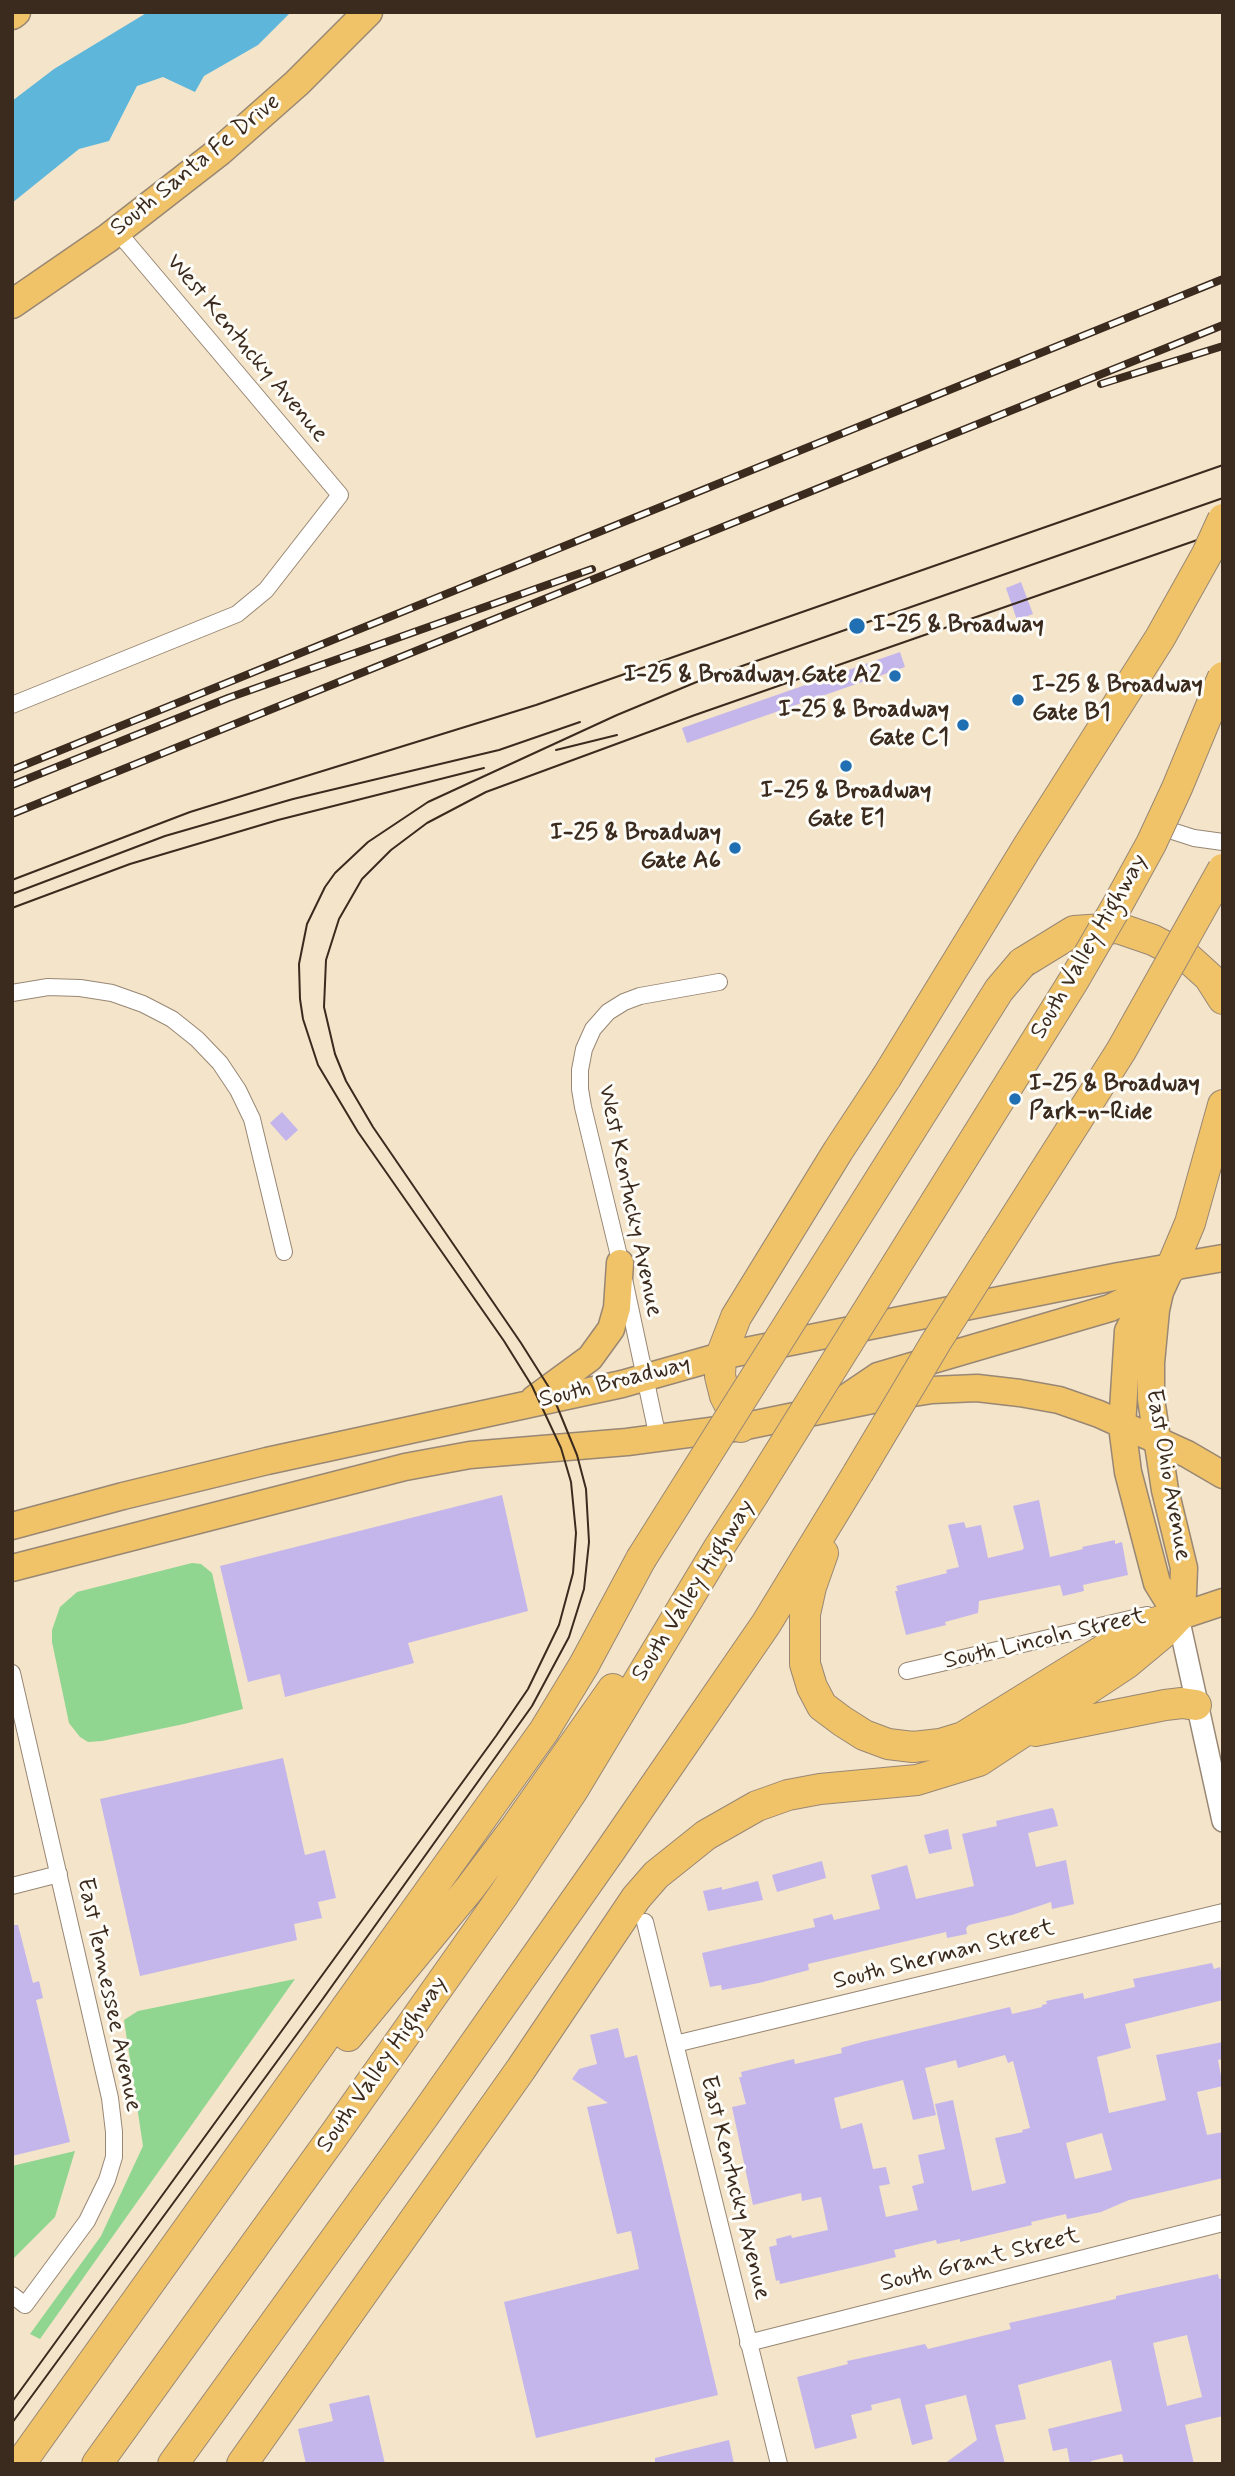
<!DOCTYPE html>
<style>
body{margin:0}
#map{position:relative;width:1235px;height:2476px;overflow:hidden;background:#f4e4ca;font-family:Mynerve,sans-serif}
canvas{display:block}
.frame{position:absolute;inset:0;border:14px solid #3b2a1e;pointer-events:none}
</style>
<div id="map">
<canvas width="1235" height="2476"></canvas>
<div class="frame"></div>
</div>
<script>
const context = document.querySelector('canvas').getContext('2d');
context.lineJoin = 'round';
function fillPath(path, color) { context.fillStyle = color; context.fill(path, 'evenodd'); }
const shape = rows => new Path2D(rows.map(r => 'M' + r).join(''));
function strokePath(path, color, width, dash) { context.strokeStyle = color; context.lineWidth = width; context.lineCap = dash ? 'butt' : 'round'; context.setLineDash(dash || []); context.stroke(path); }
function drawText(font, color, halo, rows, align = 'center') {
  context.font = font + ' Mynerve,sans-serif'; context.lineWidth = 6; context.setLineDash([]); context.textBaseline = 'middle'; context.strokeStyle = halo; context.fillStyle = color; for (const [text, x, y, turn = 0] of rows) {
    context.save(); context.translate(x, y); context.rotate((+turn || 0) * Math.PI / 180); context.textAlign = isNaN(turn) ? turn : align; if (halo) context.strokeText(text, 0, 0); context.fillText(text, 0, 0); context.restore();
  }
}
const green = shape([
 [192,1563,201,1564,212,1573,243,1709,184,1724,102,1741,88,1742,80,1737,69,1723,52,1642,52,1630,60,1607,77,1592],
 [295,1979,40,2339,30,2334,101,2236,143,2146,124,2020,138,2011],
 [75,2151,55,2217,12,2260,12,2166]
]);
const water = shape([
 [148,12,291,12,258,45,204,76,195,92,163,77,137,86,109,141,79,149,12,203,12,101,54,69]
]);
const building = shape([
 [1021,582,1033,614,1017,620,1006,588],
 [900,652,905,667,687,743,682,728],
 [282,1112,298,1130,286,1141,270,1123],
 [502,1495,528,1611,408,1643,414,1663,285,1697,280,1674,248,1682,220,1566],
 [1039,1500,1050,1557,1083,1549,1082,1547,1115,1540,1115,1544,1122,1542,1128,1575,1083,1585,1084,1591,1063,1596,1060,1585,979,1601,978,1613,945,1622,946,1625,906,1635,895,1591,898,1591,896,1586,947,1573,946,1570,959,1567,948,1525,964,1522,966,1528,981,1525,988,1558,1022,1550,1024,1548,1013,1506],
 [283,1758,305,1855,325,1850,336,1898,318,1902,322,1918,294,1924,297,1940,140,1976,100,1799],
 [1052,1808,1054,1810,1058,1826,1028,1833,1036,1867,1066,1860,1074,1904,1052,1909,1051,1902,1012,1915,969,1925,966,1928,967,1934,947,1938,946,1932,812,1963,808,1964,809,1970,759,1983,722,1990,721,1985,710,1987,702,1953,815,1927,813,1919,832,1914,834,1920,880,1909,871,1875,907,1865,916,1899,974,1886,962,1834,997,1826,996,1821],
 [948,1829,952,1849,929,1854,924,1835],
 [822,1861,826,1878,777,1892,772,1875],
 [758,1881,763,1900,708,1911,703,1891,722,1887,722,1890],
 [12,1925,18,1925,33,1983,39,1981,43,1998,36,2000,70,2142,12,2156],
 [1212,1963,1214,1969,1220,1967,1223,1981,1223,2000,1125,2024,1131,2048,1097,2057,1109,2113,1166,2100,1156,2055,1223,2042,1223,2059,1218,2060,1223,2086,1197,2092,1207,2135,1223,2132,1223,2178,1129,2200,1101,2212,1067,2219,1066,2214,1031,2222,1032,2225,960,2242,960,2239,937,2244,936,2240,894,2250,896,2257,859,2266,780,2284,779,2280,776,2281,769,2247,777,2245,776,2239,791,2235,792,2238,828,2230,821,2197,802,2201,801,2193,753,2205,732,2107,746,2104,739,2077,742,2077,741,2072,794,2059,795,2064,842,2053,841,2048,862,2042,1010,2007,1012,2014,1042,2007,1042,2005,1047,2004,1046,2001,1083,1993,1084,1999,1135,1987,1133,1979],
 [1005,2055,1008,2063,1013,2061,1030,2128,1022,2130,1023,2132,995,2138,1006,2183,972,2191,953,2100,935,2104,945,2149,918,2155,924,2183,912,2186,918,2210,886,2217,879,2186,890,2184,886,2167,873,2169,862,2123,841,2129,834,2098,903,2080,913,2120,936,2115,925,2068,956,2060,958,2068],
 [1102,2133,1112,2170,1075,2179,1066,2143],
 [618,2028,625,2058,637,2055,718,2395,536,2438,504,2302,639,2269,631,2231,617,2234,587,2107,608,2103,572,2079,579,2069,597,2064,590,2035],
 [1218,2274,1219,2279,1223,2278,1223,2416,1185,2425,1194,2464,1124,2464,1122,2454,1091,2461,1092,2464,1070,2464,1067,2448,1053,2451,1048,2429,1122,2411,1111,2360,1018,2385,1026,2419,995,2425,1005,2464,944,2464,977,2440,966,2395,925,2405,933,2439,912,2445,900,2398,871,2405,872,2410,851,2415,857,2438,815,2449,797,2377,848,2364,847,2361,866,2357,925,2344,928,2349,1011,2329,1009,2323,1116,2299,1116,2296],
 [1187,2335,1202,2397,1167,2406,1153,2343],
 [369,2395,385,2464,306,2464,298,2429,333,2421,329,2404],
 [729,2440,734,2464,655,2464,655,2458]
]);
const minor = shape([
 [12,705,237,614,266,590,340,495,117,231],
 [1169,830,1194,838,1223,842],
 [12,993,48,987,80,988,112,993,143,1004,172,1019,197,1039,220,1063,238,1090,252,1119,284,1252],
 [658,1438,619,1256,583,1107,580,1089,580,1070,584,1049,593,1029,608,1012,624,1002,640,996,719,982],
 [907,1671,1147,1615],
 [12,1673,110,2098,114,2132,114,2157,107,2180,87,2221,25,2305,12,2295],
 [12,1886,59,1874],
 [645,1922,779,2464],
 [675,2044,1223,1912],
 [748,2343,1223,2223]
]);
const tertiary = shape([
 [1178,1617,1223,1821]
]);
const primary = shape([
 [1171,1268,1160,1292,1156,1310,1151,1363,1151,1399,1165,1490,1184,1568,1183,1594,1178,1617],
 [1160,1292,1134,1319,1128,1331,1122,1426,1128,1472,1157,1583,1178,1617],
 [534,1399,590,1358,611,1329,617,1308,620,1263],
 [841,1401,878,1376,1110,1308,1128,1299,1169,1269],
 [12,1526,123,1496,267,1461,622,1384,721,1356,1119,1276,1223,1258],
 [12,1568,405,1467,470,1455,627,1442,741,1427,882,1398,932,1390,977,1388,1020,1393,1059,1400,1099,1414,1187,1454,1223,1475],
 [1178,1617,1223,1602]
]);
const trunk = shape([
 [12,15,16,12],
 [12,304,108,238,220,151,297,83,368,12]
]);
const motorway = shape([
 [1022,963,1074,931,1118,928,1153,940,1188,958,1209,977,1223,999],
 [1171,1268,1190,1223,1223,1105],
 [741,1427,725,1396,720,1376,721,1356,736,1317,838,1151,886,1078],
 [823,1553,811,1587,805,1614,805,1664,812,1687,822,1706,842,1721,864,1735,888,1744,913,1747,940,1744,963,1737,1126,1636,1147,1625,1164,1620],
 [1035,1731,1165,1705,1182,1703,1196,1705],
 [348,2036,470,1888,516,1827,613,1689],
 [20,2464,544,1731,584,1665,641,1559],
 [97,2464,334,2135,504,1894,573,1790,718,1549,753,1495],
 [173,2464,424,2116,610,1851,766,1624,858,1473],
 [242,2464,521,2069,636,1898,656,1875,706,1835,757,1806,788,1795,820,1789,917,1780,979,1761,1126,1664,1162,1634,1178,1617]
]);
const tram = shape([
 [556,750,617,735],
 [12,880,190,812,536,705,1223,465],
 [12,894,165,836,293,799,499,750,580,722],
 [12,908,130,864,278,820,484,768],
 [12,2402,496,1736,528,1689,559,1625,573,1573,576,1533,571,1482,561,1448,532,1386,504,1341,358,1132,318,1065,303,1019,300,999,299,964,307,924,325,887,335,873,368,842,428,802,617,715,699,681,1223,498],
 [12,2423,322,2000,532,1706,569,1637,584,1589,589,1542,586,1489,577,1455,550,1389,521,1343,373,1127,346,1081,335,1054,324,1007,326,960,339,919,362,879,391,850,427,823,486,792,695,715,1223,531]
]);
const rail = shape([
 [1101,384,1223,346],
 [12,770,1223,279],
 [12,785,228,698,592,569],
 [12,814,1223,325]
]);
const motorwayBridge = shape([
 [886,1078,1028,846,1160,638,1207,554,1223,519],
 [858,1473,936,1342,1121,1051,1223,869],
 [753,1495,1074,980,1118,904,1151,844,1177,788,1223,677],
 [641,1559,999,990,1022,963]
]);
const markers = [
 [857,626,9,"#1f6fb2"],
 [895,676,7,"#1f6fb2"],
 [1018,700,7,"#1f6fb2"],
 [963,725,7,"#1f6fb2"],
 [846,766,7,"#1f6fb2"],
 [735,848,7,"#1f6fb2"],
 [1015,1099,7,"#1f6fb2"]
];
const streetNames = [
 ["South Santa Fe Drive",196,166,-39],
 ["West Kentucky Avenue",246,349,50],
 ["South Valley Highway",1090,947,-60],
 ["West Kentucky Avenue",629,1201,78],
 ["South Broadway",615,1383,-14],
 ["East Ohio Avenue",1167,1475,80],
 ["South Valley Highway",694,1591,-58],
 ["South Lincoln Street",1045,1640,-13],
 ["South Sherman Street",944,1956,-14],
 ["East Tennessee Avenue",108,1995,78],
 ["South Valley Highway",383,2065,-55],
 ["East Kentucky Avenue",734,2188,76],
 ["South Grant Street",980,2261,-14]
];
const poiNames = [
 ["I-25 & Broadway",873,626],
 ["I-25 & Broadway Gate A2",881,676,"right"],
 ["I-25 & Broadway",1032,686],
 ["Gate B1",1032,714],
 ["I-25 & Broadway",949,711,"right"],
 ["Gate C1",949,739,"right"],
 ["I-25 & Broadway",846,792,"center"],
 ["Gate E1",846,820,"center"],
 ["I-25 & Broadway",721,834,"right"],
 ["Gate A6",721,862,"right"],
 ["I-25 & Broadway",1029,1085],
 ["Park-n-Ride",1029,1113]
];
fillPath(green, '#90d690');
fillPath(water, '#5eb6db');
fillPath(building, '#c4b6eb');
strokePath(minor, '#988774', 18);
strokePath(tertiary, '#988774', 24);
strokePath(primary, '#988774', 29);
strokePath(trunk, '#988774', 31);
strokePath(motorway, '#988774', 32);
strokePath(minor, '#fff', 16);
strokePath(tertiary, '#fff', 21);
strokePath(primary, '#f1c369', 26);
strokePath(trunk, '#f1c369', 28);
strokePath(motorway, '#f1c369', 30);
strokePath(tram, '#3b2a1e', 2);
strokePath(rail, '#3b2a1e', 8);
strokePath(rail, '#fdfcf7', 5, [16]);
strokePath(motorwayBridge, '#988774', 32, []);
strokePath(motorwayBridge, '#f1c369', 30);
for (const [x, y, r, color] of markers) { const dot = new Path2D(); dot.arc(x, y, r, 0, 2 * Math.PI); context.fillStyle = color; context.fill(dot); strokePath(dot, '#fdfcf7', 2.5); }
drawText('24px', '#3b2a1e', '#fdfcf7', streetNames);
drawText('bold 24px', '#3b2a1e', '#fdfcf7', poiNames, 'left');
</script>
